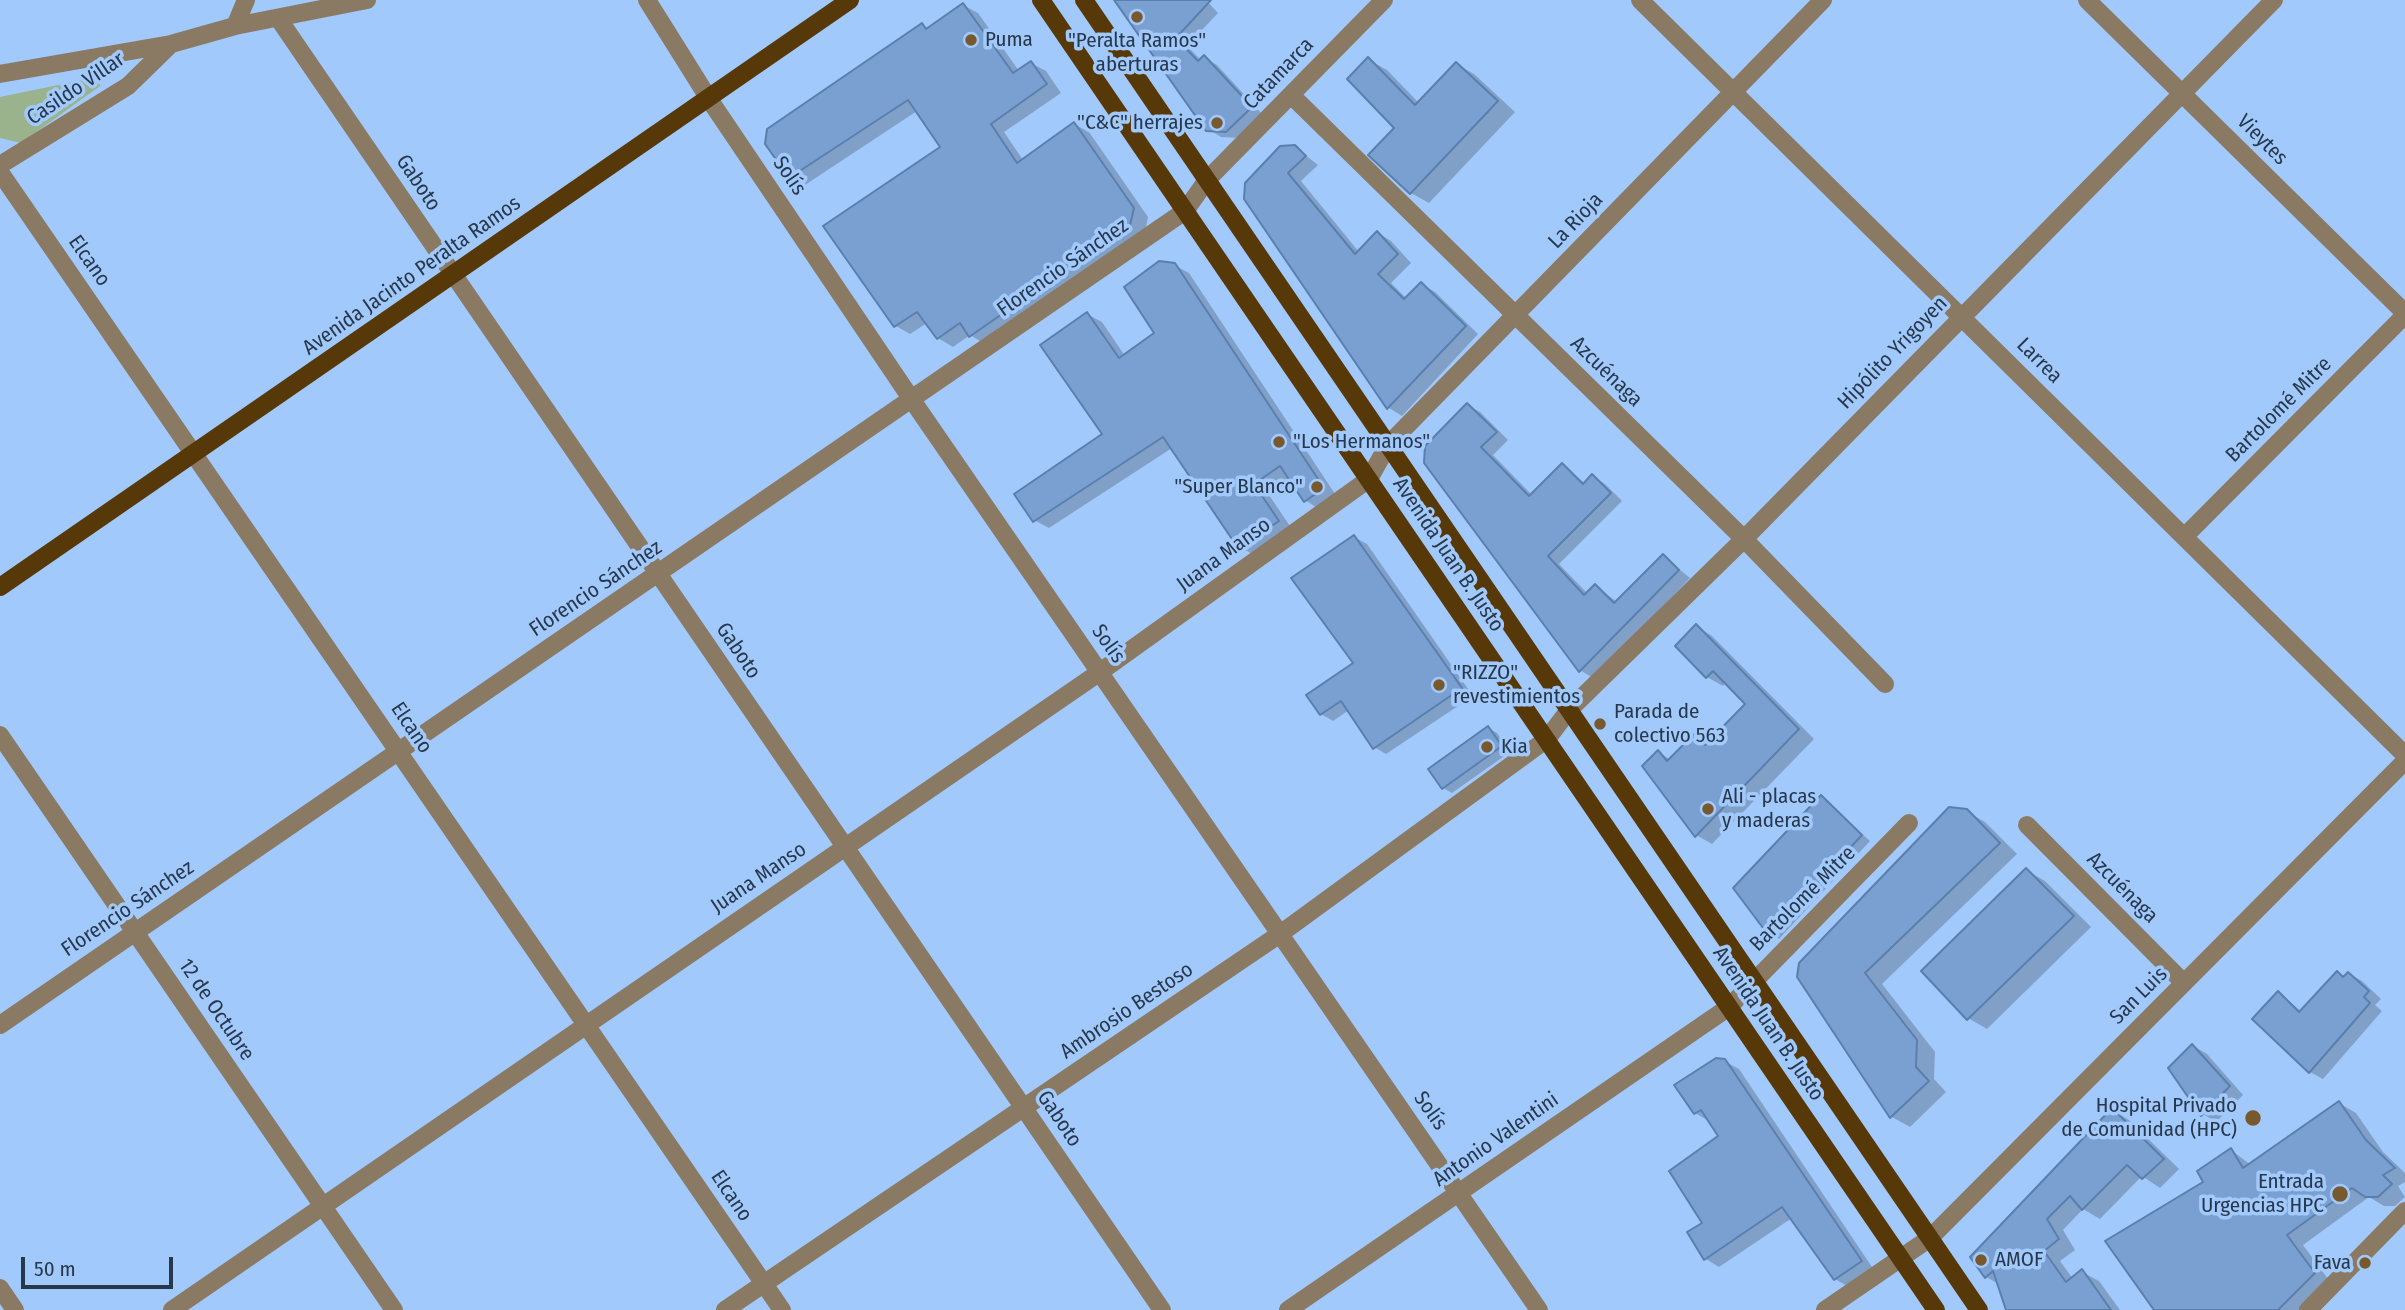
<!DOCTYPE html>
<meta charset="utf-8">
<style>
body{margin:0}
#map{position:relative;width:2405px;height:1310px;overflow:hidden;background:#a1c9fb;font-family:"Fira Sans Condensed",sans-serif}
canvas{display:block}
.scale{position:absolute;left:21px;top:1257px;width:152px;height:32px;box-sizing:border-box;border:4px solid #28384c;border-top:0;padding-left:9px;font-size:21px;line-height:24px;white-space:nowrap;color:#28384c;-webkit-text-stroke:5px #a1c9fb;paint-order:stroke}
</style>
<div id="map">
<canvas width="2405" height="1310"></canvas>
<div class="scale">50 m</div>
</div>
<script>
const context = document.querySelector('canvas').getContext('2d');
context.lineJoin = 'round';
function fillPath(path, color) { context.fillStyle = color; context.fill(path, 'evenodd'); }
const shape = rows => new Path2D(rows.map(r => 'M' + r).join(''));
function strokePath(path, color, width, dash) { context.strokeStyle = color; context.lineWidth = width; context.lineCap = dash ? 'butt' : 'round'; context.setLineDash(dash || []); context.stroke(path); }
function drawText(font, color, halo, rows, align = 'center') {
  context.font = font + ' "Fira Sans Condensed",sans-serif'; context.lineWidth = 7; context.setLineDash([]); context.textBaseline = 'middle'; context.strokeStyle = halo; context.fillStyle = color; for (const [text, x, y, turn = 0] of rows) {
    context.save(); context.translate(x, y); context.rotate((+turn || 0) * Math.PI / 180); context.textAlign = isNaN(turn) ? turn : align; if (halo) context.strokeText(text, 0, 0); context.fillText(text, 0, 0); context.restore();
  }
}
const green = shape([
 [102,76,100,86,21,143,0,138,0,97]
]);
const shadow = shape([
 [1116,0,1206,0,1218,13,1187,46,1201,60,1204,58,1217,65,1263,115,1239,138,1221,137,1208,129],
 [963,5,978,13,1019,71,1031,63,1046,71,1061,93,1004,132,1023,160,1074,124,1089,132,1148,217,1145,233,985,344,970,335,953,347,938,338,927,323,910,334,896,326,825,227,942,147,917,111,805,185,790,177,922,25,929,29],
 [1369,60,1387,70,1419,103,1456,64,1474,74,1515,112,1429,203,1411,193,1371,155,1396,128],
 [1295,147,1318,165,1301,181,1359,252,1378,233,1391,241,1411,263,1391,283,1407,299,1421,284,1435,292,1478,334,1402,416,1389,408,1246,198],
 [1174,265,1189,273,1337,497,1319,509,1305,500,1289,477,1267,492,1292,529,1254,555,1240,547,1172,448,1049,528,1034,520,1104,435,1087,314,1102,322,1125,356,1157,334],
 [1467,405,1480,412,1508,440,1493,455,1532,495,1562,465,1586,484,1593,477,1605,484,1622,501,1559,564,1588,594,1596,586,1617,602,1663,556,1690,578,1593,678,1580,670,1426,463],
 [1354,537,1367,544,1473,696,1386,754,1374,747,1349,710,1333,721,1321,714,1356,664],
 [1697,627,1712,636,1814,739,1712,844,1696,835,1658,752,1671,760,1694,736,1708,744,1748,704,1726,682,1723,686,1707,677],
 [1488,728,1497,733,1510,752,1452,793,1443,788],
 [1821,797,1870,841,1779,939,1770,934],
 [1966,811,1985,822,2017,854,1882,984,1935,1052,1934,1079,1946,1092,1910,1127,1892,1117,1798,977],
 [2026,870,2045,881,2091,927,1987,1029,1968,1018],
 [2337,973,2345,978,2349,974,2362,981,2381,999,2375,1005,2382,1011,2323,1079,2310,1072,2254,1019,2279,993,2302,1012],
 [2193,1046,2207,1054,2243,1095,2216,1122,2203,1114],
 [1724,1061,1739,1069,1874,1270,1849,1287,1835,1279,1792,1218,1719,1267,1706,1259,1690,1233,1704,1223,1721,1137,1709,1121,1695,1113],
 [2339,1103,2356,1113,2383,1152,2405,1173,2405,1182,2398,1186,2405,1197,2395,1206,2384,1206,2369,1197,2303,1245,2331,1283,2305,1310,2157,1310,2205,1183,2231,1150,2251,1165],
 [2112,1110,2129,1120,2179,1169,2160,1188,2142,1176,2100,1219,2083,1209,2063,1230,2075,1250,2060,1261,2073,1279,2082,1272,2099,1281,2120,1310,2009,1310,1999,1284,1986,1277,1973,1258]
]);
const building = shape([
 [1114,0,1211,0,1176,38,1198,61,1204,55,1252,107,1226,132,1206,131,1114,0],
 [963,3,1013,73,1031,61,1047,84,991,124,1017,163,1074,122,1134,208,1130,225,969,337,960,323,937,339,917,312,894,327,823,226,940,147,908,100,789,178,765,144,767,129,922,23,926,29,963,3],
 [1368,57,1415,105,1456,62,1498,101,1410,194,1368,155,1394,128,1347,79,1368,57],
 [1295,145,1306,156,1288,173,1355,254,1377,231,1398,254,1378,274,1404,299,1421,282,1466,326,1387,409,1244,199,1245,183,1280,146,1295,145],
 [1159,261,1175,263,1324,488,1304,502,1280,466,1254,484,1279,521,1238,548,1163,437,1033,522,1014,494,1102,434,1040,345,1087,312,1119,358,1154,333,1124,287,1159,261],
 [1467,403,1497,432,1481,447,1529,496,1562,463,1583,484,1592,474,1611,493,1548,556,1584,595,1595,584,1614,603,1663,554,1679,570,1579,672,1424,463,1425,446,1467,403],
 [1354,535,1462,688,1373,749,1341,701,1320,715,1306,695,1353,663,1291,578,1354,535],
 [1696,624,1799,729,1695,837,1642,766,1658,750,1667,761,1694,734,1705,745,1745,704,1713,671,1706,678,1675,646,1696,624],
 [1488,726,1502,746,1442,789,1428,769,1488,726],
 [1821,795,1862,835,1769,936,1733,888,1821,795],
 [1949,807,1967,809,2000,843,1865,973,1917,1040,1916,1067,1929,1081,1890,1118,1797,977,1799,963,1949,807],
 [2026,868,2074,916,1967,1020,1921,971,2026,868],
 [2337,971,2343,977,2348,972,2369,991,2364,997,2370,1003,2309,1073,2252,1019,2278,991,2299,1012,2337,971],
 [2192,1044,2230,1086,2201,1116,2168,1068,2192,1044],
 [1716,1058,1725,1059,1862,1261,1834,1280,1782,1207,1704,1260,1687,1232,1702,1223,1669,1171,1718,1136,1701,1110,1694,1114,1674,1085,1716,1058],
 [2339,1101,2366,1140,2395,1168,2383,1175,2392,1184,2378,1197,2365,1197,2352,1188,2287,1235,2315,1273,2278,1310,2154,1310,2105,1241,2203,1182,2197,1171,2231,1148,2243,1168,2339,1101],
 [2112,1108,2164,1159,2142,1179,2127,1165,2082,1210,2070,1196,2047,1219,2059,1239,2044,1251,2066,1282,2082,1269,2111,1310,2006,1310,1993,1271,1985,1278,1970,1257,2112,1108]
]);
const minor = shape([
 [647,0,709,99,912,400,1539,1310],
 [1640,0,2405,755],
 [2087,0,2405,313],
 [278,18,1162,1310],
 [235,26,246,0],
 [0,74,171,44,235,26,367,0],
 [1291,95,1744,539,1885,684],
 [0,165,128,86,171,44],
 [0,172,782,1310],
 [2184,537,2405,315],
 [0,735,394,1310],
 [2027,825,2184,983],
 [0,1025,1185,211,1207,180,1384,0],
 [0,1288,15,1310],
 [172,1310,1100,672,1369,479,1388,445,1823,0],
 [725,1310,1280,934,1547,739,1569,710,1744,539,2274,0],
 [1288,1310,1729,1007,1909,823],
 [1825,1310,1930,1238,2405,761],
 [2308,1310,2405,1211]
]);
const major = shape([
 [1041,0,1936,1310],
 [1084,0,1979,1310],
 [0,587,850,0]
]);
const markers = [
 [1137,17,7,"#78592e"],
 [971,40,7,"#78592e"],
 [1217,123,7,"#78592e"],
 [1279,442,7,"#78592e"],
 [1317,487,7,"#78592e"],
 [1439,685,7,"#78592e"],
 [1600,724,7,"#78592e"],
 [1487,747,7,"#78592e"],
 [1708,809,7,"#78592e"],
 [2253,1118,9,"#78592e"],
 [2340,1194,9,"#78592e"],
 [1981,1260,7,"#78592e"],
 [2365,1263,7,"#78592e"]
];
const poiNames = [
 ["Puma",985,40],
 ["\"Peralta Ramos\"",1137,41,"center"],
 ["aberturas",1137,65,"center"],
 ["\"C&C\" herrajes",1203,123,"right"],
 ["\"Los Hermanos\"",1293,442],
 ["\"Super Blanco\"",1303,487,"right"],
 ["\"RIZZO\"",1453,673],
 ["revestimientos",1453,697],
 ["Parada de",1614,712],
 ["colectivo 563",1614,736],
 ["Kia",1501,747],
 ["Ali - placas",1722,797],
 ["y maderas",1722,821],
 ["Hospital Privado",2237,1106,"right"],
 ["de Comunidad (HPC)",2237,1130,"right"],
 ["Entrada",2324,1182,"right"],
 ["Urgencias HPC",2324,1206,"right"],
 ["AMOF",1995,1260],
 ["Fava",2351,1263,"right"]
];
const streetNames = [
 ["Catamarca",1279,74,-46],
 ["Casildo Villar",76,89,-34],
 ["Vieytes",2262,140,45],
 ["Solís",789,176,56],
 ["Gaboto",418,183,56],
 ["La Rioja",1576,221,-46],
 ["Elcano",89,261,55],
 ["Florencio Sánchez",1063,268,-35],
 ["Avenida Jacinto Peralta Ramos",412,276,-35],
 ["Hipólito Yrigoyen",1893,353,-46],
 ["Larrea",2039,361,45],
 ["Azcuénaga",1606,372,44],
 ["Bartolomé Mitre",2279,410,-45],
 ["Juana Manso",1224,555,-36],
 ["Avenida Juan B. Justo",1448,555,56],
 ["Florencio Sánchez",596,589,-34],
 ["Solís",1108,644,55],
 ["Gaboto",738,651,56],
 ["Elcano",411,728,56],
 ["Juana Manso",759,878,-34],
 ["Azcuénaga",2122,888,45],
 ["Bartolomé Mitre",1803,899,-45],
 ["Florencio Sánchez",128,909,-34],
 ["San Luis",2139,996,-45],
 ["12 de Octubre",216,1010,56],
 ["Ambrosio Bestoso",1127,1011,-34],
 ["Avenida Juan B. Justo",1768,1024,56],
 ["Solís",1430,1111,55],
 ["Gaboto",1059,1119,56],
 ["Antonio Valentini",1496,1140,-35],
 ["Elcano",731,1196,56]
];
fillPath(green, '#9ab38c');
fillPath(shadow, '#0003');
fillPath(building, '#79a0d0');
strokePath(building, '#5a7fad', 2);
strokePath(minor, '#8a7963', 18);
strokePath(major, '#573909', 18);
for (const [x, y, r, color] of markers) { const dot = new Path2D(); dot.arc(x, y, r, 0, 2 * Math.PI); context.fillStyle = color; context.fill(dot); strokePath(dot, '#a1c9fb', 2.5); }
drawText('21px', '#28384c', '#a1c9fb', poiNames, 'left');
drawText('21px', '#28384c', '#a1c9fb', streetNames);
</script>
